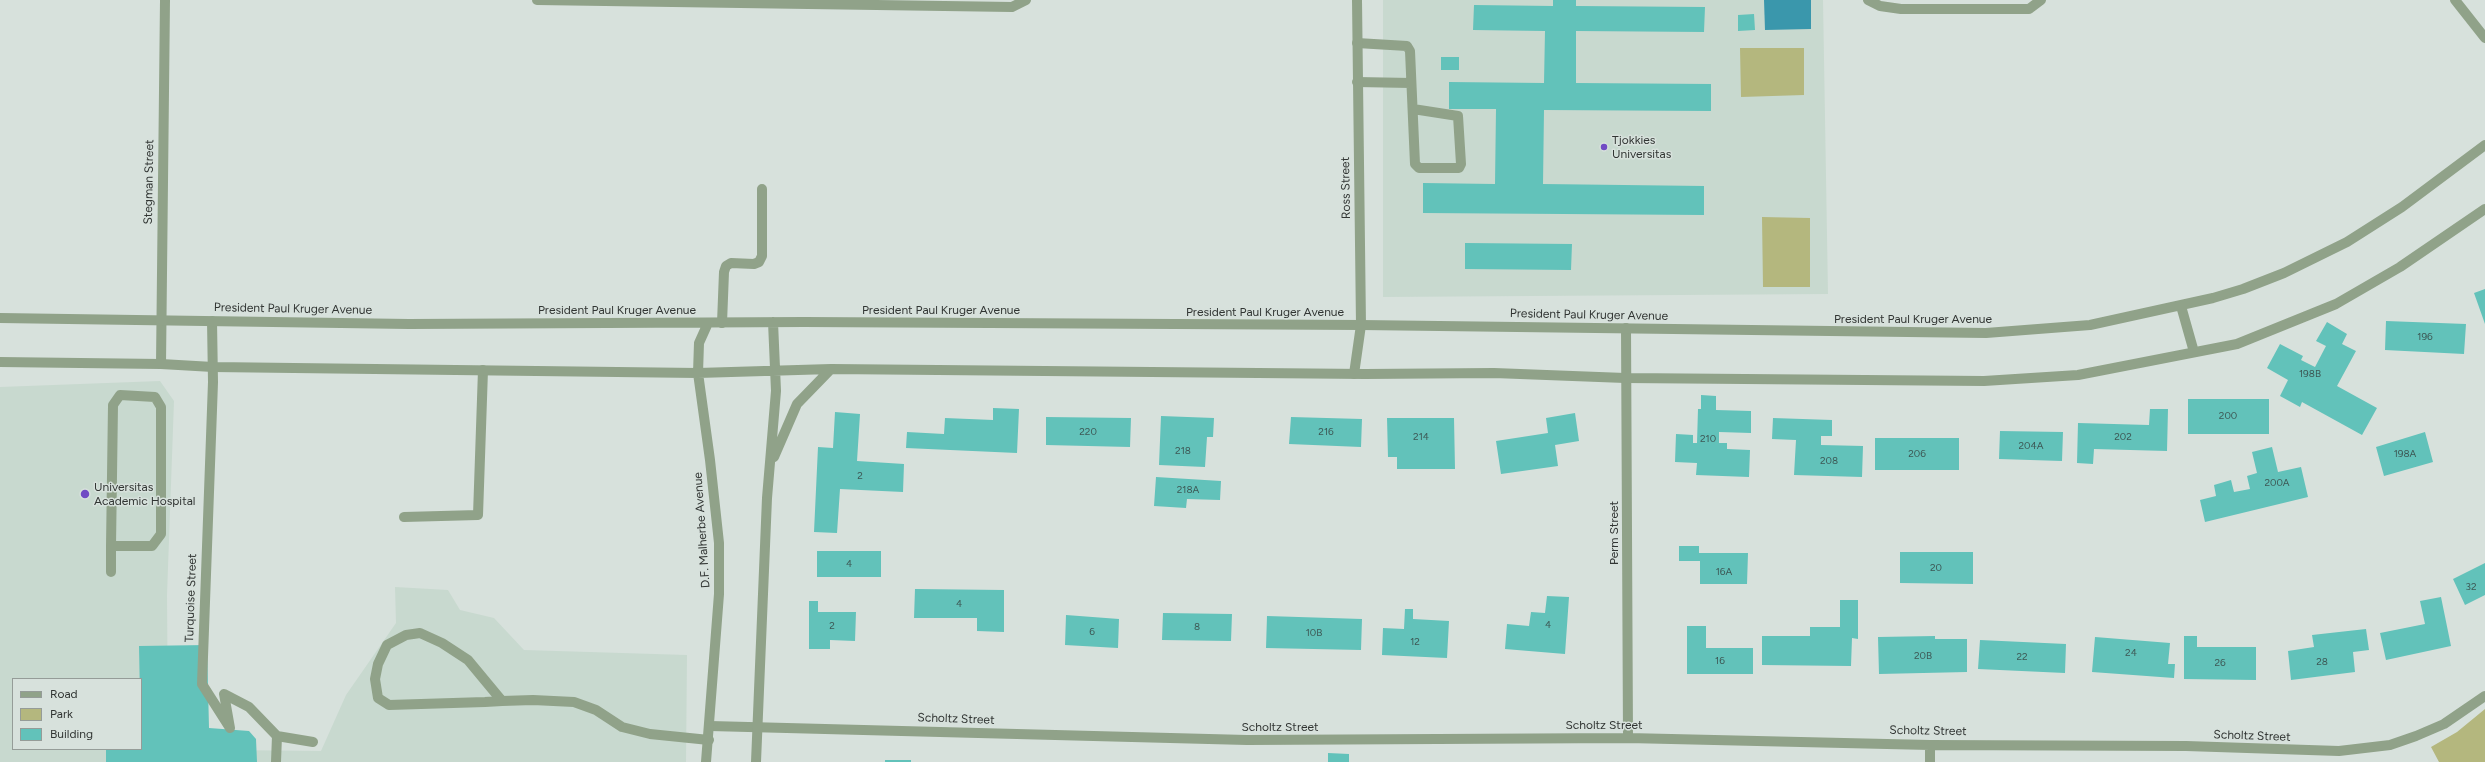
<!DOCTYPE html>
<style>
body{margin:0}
#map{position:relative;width:2485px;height:762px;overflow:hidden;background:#d7e1dc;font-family:Figtree,sans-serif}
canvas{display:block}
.legend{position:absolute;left:12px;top:678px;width:130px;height:72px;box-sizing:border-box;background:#d7e1dc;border:1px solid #959c98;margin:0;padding:5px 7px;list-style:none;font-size:12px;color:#313533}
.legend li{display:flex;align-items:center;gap:8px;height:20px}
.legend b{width:20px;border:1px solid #959c98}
</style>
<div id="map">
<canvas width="2485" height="762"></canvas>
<ul class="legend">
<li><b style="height:5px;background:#90a289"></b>Road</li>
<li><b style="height:11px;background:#b4b77e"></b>Park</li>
<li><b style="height:11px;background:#62c2ba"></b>Building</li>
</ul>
</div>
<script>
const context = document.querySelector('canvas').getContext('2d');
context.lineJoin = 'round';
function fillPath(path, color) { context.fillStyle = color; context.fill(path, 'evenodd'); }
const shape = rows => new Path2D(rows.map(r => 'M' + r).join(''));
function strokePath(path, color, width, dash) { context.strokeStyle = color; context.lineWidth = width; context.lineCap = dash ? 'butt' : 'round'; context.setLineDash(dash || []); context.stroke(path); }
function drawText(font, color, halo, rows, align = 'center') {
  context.font = font + ' Figtree,sans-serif'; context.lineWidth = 3; context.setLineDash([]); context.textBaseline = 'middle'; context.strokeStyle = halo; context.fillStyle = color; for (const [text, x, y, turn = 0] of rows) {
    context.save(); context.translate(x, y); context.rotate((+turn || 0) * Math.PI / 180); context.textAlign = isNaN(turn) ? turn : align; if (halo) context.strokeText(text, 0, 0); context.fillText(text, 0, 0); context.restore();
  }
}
const built = shape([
 [1383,0,1823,0,1828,294,1383,297],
 [160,381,174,401,167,595,168,732,226,750,321,751,346,695,396,623,395,587,448,590,460,610,494,618,524,650,687,655,686,762,0,762,0,387],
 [13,679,141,679,141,749,13,749]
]);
const green = shape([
 [1740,48,1804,48,1804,95,1741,97],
 [1762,217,1810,218,1810,287,1763,287],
 [2485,709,2485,762,2439,762,2431,747,2457,732]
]);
const water = shape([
 [1764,0,1811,0,1811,29,1765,30]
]);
const building = shape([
 [1553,0,1576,0,1576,6,1705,7,1704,32,1576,31,1576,83,1711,84,1711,111,1544,110,1543,184,1704,186,1704,215,1423,213,1423,183,1495,184,1496,109,1449,109,1449,82,1544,83,1545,31,1473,30,1474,5,1553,6],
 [1754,14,1755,30,1738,31,1738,15],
 [1441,57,1459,57,1459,70,1441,70],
 [1465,243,1572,244,1571,270,1465,269],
 [2485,289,2485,324,2474,293],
 [2386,321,2466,324,2464,354,2385,350],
 [2327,322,2347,334,2342,344,2356,351,2337,386,2377,408,2362,435,2302,402,2300,407,2280,396,2288,380,2267,368,2280,344,2303,356,2301,360,2315,367,2326,346,2316,341],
 [1701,395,1716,396,1716,410,1751,411,1751,433,1719,432,1719,443,1727,443,1727,449,1750,450,1749,477,1696,475,1697,463,1675,462,1676,434,1693,435,1693,443,1697,443,1698,409,1701,409],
 [2188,399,2269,399,2269,434,2188,434],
 [993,408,1019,409,1017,453,906,448,907,432,944,434,945,418,993,420],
 [2150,409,2168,409,2167,451,2094,449,2093,464,2077,463,2078,423,2149,425],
 [835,412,860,414,857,461,904,464,903,492,840,489,837,533,814,532,818,447,833,448],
 [1575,413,1579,441,1555,445,1558,466,1501,474,1496,441,1548,433,1546,418],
 [1161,416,1214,418,1213,437,1207,437,1205,467,1159,465],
 [1046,417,1131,418,1130,447,1046,445],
 [1291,417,1362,419,1361,447,1289,444],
 [1387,418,1454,418,1455,469,1397,469,1397,457,1388,457],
 [1773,418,1832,420,1832,436,1821,436,1821,445,1863,446,1862,477,1794,475,1796,440,1772,439],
 [2000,431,2063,432,2062,461,1999,459],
 [2425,432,2433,462,2384,476,2376,447],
 [1875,438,1959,438,1959,470,1875,470],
 [2272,447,2278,472,2301,467,2308,497,2205,522,2200,500,2216,496,2214,485,2231,480,2234,492,2250,489,2247,476,2257,473,2252,452],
 [1156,477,1221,481,1220,500,1187,499,1186,508,1154,506],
 [1679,546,1699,546,1699,553,1748,553,1747,584,1700,584,1700,561,1679,561],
 [817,551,881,551,881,577,817,577],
 [1900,552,1973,552,1973,584,1900,583],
 [2485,563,2485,595,2465,605,2453,579],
 [915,589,1004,590,1004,632,977,631,977,618,914,618],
 [1547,596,1569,597,1565,654,1505,649,1507,624,1529,626,1531,612,1545,613],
 [2441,597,2451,646,2386,660,2380,633,2425,624,2420,601],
 [1840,600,1858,600,1858,639,1852,638,1851,666,1762,665,1762,636,1810,636,1810,627,1840,627],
 [809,601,818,601,818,612,856,612,855,641,830,640,830,649,809,649],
 [1405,609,1413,609,1413,619,1449,621,1447,658,1382,655,1383,628,1404,629],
 [1163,613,1232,614,1231,641,1162,640],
 [1066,615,1119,619,1118,648,1065,645],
 [1267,616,1362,619,1361,650,1266,648],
 [1687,626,1706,626,1706,648,1753,648,1753,674,1687,674],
 [2366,629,2369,650,2353,652,2355,672,2291,680,2288,651,2314,647,2312,635],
 [1935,636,1935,639,1967,639,1967,672,1879,674,1878,637],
 [2184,636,2197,636,2197,647,2256,647,2256,680,2184,679],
 [2095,637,2170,643,2168,664,2175,664,2174,678,2092,672],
 [1980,640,2066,644,2065,673,1978,669],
 [207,645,209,728,249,731,256,739,257,762,106,762,106,749,141,749,139,646],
 [1328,753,1349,754,1349,762,1328,762],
 [885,760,911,760,911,762,885,762]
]);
const service = shape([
 [1357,43,1407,46,1410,51,1415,164,1419,168,1459,168,1461,164,1458,116,1413,109],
 [1357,82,1411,83],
 [722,323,724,272,726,266,731,263,754,264,759,262,762,256,762,189],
 [404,517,478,515,483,370],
 [111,546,152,546,161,534,161,407,155,397,120,395,113,405,111,546,111,572],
 [502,701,468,660,442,643,420,633,406,635,387,645,378,664,375,679,378,698,389,705,485,702,502,701,533,700,574,702,596,710,622,727,650,734,709,740],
 [276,762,277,736]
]);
const minor = shape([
 [537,0,1012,7,1026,0],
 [1868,0,1880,6,1901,9,2029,9,2041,0],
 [2455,0,2485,38],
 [212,321,213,382,202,684,230,728,224,694,249,707,277,736,313,742],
 [1626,328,1628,738],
 [161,364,165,0],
 [1354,374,1361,325,1357,0],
 [710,726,1247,740,1628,738,1930,745,2186,746,2339,751,2390,745,2416,736,2444,724,2485,696],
 [1930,762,1930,745]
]);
const tertiary = shape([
 [2181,306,2194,352],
 [0,318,409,324,804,322,1361,325,1986,333,2090,325,2213,298,2243,289,2284,273,2347,242,2402,207,2485,145],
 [0,362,161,364,213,367,698,373,831,369,1365,374,1494,373,1625,378,1984,381,2078,375,2237,344,2336,304,2400,267,2485,209],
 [774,457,797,404,831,369],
 [706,762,719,594,719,543,710,460,698,373,699,343,708,323],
 [756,762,767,498,776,391,773,322]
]);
const markers = [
 [1604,147,4,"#714bc4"],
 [85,494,5,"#714bc4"]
];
const numberNames = [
 ["196",2425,337],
 ["198B",2310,374],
 ["200",2228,416],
 ["220",1088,432],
 ["216",1326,432],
 ["214",1421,437],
 ["202",2123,437],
 ["210",1708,439],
 ["204A",2031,446],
 ["218",1183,451],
 ["206",1917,454],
 ["198A",2405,454],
 ["208",1829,461],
 ["2",860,476],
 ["200A",2277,483],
 ["218A",1188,490],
 ["4",849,564],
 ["20",1936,568],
 ["16A",1724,572],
 ["32",2471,587],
 ["4",959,604],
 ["4",1548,625],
 ["2",832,626],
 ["8",1197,627],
 ["6",1092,632],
 ["10B",1314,633],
 ["12",1415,642],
 ["24",2131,653],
 ["20B",1923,656],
 ["22",2022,657],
 ["16",1720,661],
 ["28",2322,662],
 ["26",2220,663]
];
const poiNames = [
 ["Tjokkies",1612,140],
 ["Universitas",1612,154],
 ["Universitas",94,487],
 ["Academic Hospital",94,501]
];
const streetNames = [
 ["Stegman Street",149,182,-89],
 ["Ross Street",1346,188,-91],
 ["President Paul Kruger Avenue",293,309,1],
 ["President Paul Kruger Avenue",617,310],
 ["President Paul Kruger Avenue",941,310],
 ["President Paul Kruger Avenue",1265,312],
 ["President Paul Kruger Avenue",1589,315,1],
 ["President Paul Kruger Avenue",1913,319],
 ["D.F. Malherbe Avenue",702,530,-94],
 ["Perm Street",1614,533,-90],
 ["Turquoise Street",191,598,-88],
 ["Scholtz Street",956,719,2],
 ["Scholtz Street",1604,725],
 ["Scholtz Street",1280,727],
 ["Scholtz Street",1928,731,1],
 ["Scholtz Street",2252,736,2]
];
fillPath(built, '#c8d9cf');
fillPath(green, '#b4b77e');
fillPath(water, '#3a97ac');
fillPath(building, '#62c2ba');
strokePath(service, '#90a289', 10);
strokePath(minor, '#90a289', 10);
strokePath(tertiary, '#90a289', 10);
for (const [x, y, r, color] of markers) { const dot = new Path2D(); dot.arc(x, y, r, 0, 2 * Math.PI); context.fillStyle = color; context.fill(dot); strokePath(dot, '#d7e1dc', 1.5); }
drawText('10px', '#3d5855', null, numberNames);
drawText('12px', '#313533', '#d7e1dc', poiNames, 'left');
drawText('12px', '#313533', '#d7e1dc', streetNames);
</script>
